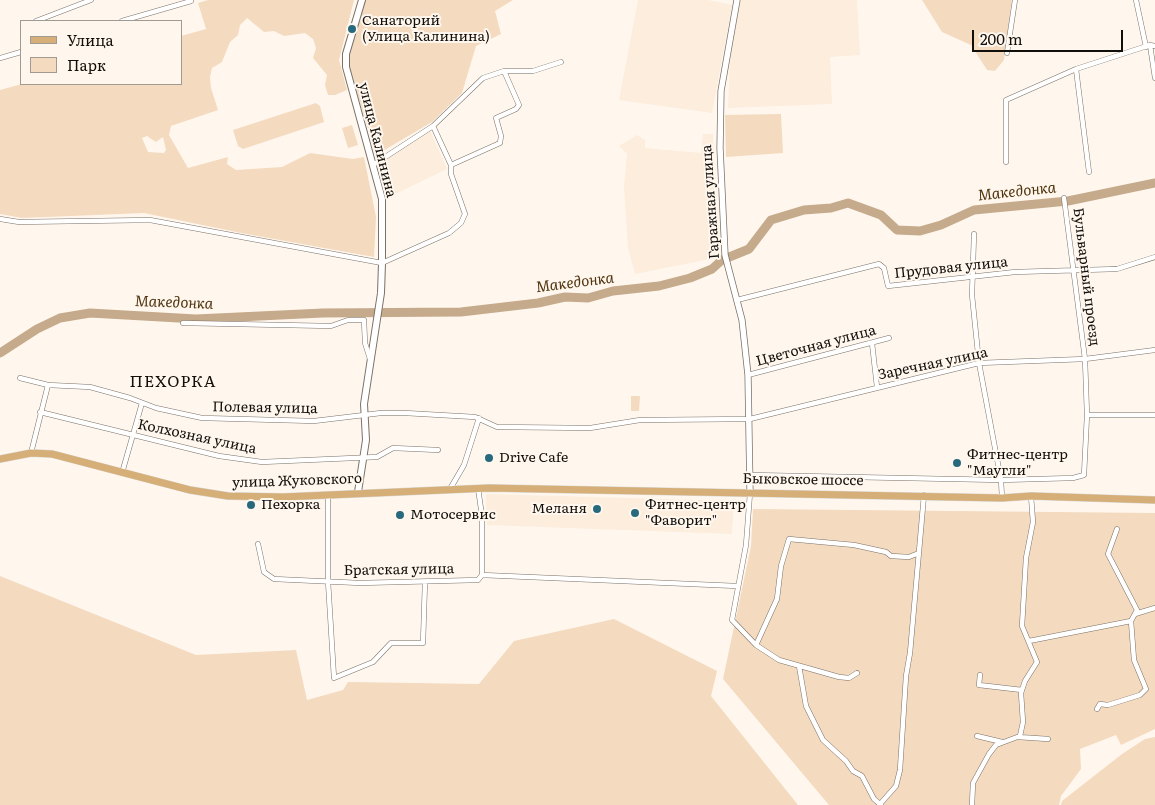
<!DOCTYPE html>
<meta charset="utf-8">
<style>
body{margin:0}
#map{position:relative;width:1155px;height:805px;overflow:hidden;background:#fff7ee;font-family:Literata,serif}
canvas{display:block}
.legend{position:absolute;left:20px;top:20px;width:162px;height:65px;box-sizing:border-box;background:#fff7ee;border:1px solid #a09a93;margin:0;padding:6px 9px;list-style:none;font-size:15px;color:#120f0b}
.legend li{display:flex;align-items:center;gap:10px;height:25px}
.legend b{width:25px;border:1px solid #a09a93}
.scale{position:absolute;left:972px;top:30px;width:151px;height:22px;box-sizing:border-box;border:2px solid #120f0b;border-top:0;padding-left:6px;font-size:15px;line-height:18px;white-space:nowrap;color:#120f0b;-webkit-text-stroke:4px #fff7ee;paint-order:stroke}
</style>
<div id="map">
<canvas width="1155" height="805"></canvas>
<ul class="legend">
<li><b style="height:6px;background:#d6af78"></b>Улица</li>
<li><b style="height:14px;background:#f4dabf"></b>Парк</li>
</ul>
<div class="scale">200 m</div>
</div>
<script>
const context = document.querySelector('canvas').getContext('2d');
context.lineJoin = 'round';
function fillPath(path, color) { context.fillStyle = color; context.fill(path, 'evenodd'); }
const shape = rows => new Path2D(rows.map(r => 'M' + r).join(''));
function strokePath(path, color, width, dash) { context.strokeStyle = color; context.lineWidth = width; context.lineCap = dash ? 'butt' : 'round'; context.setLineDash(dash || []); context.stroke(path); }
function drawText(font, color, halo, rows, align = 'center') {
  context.font = font + ' Literata,serif'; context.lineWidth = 4; context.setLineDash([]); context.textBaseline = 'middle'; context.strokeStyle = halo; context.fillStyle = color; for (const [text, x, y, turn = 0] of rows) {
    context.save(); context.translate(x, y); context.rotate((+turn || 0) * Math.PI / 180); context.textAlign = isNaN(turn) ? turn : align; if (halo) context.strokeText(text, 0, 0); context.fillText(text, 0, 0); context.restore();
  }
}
const built = shape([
 [638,0,708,0,732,5,712,113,619,100],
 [740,0,857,0,860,55,830,57,832,104,728,108,730,61],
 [430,130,447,169,385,199,377,163],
 [703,134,713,134,717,244,720,257,635,274,628,249,624,186,627,154,619,146,637,135,645,140,645,148,701,153],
 [486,494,734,501,732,534,487,525]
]);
const green = shape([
 [208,0,354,0,339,60,347,90,335,95,328,95,325,85,327,75,313,58,316,48,313,39,305,33,284,36,274,31,264,32,247,18,240,25,238,35,230,42,222,62,212,68,210,77,211,88,218,110,171,126,169,135,188,168,228,157,227,164,236,170,282,167,310,153,353,159,364,157,376,217,374,257,241,233,144,213,22,218,0,214,0,90,22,84,181,84,181,36,206,29,198,3],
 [147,136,156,142,163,137,166,150,164,153,148,152,142,138],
 [366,0,513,0,495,11,501,34,476,46,462,93,432,122,376,155,350,69,349,56],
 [922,0,1012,0,1004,60,995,71,987,70,971,45,942,32],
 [316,103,320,106,324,122,243,149,238,146,233,130],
 [781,114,783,153,726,157,725,115],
 [352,125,358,145,348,148,342,128],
 [631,396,640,396,639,411,631,411],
 [753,509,1155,513,1155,729,1121,745,1116,735,1080,749,1081,769,1061,796,1059,805,829,805,723,679,751,546],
 [0,576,196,655,296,650,307,700,343,690,348,682,479,684,514,641,614,619,717,671,711,696,798,805,0,805],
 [1155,737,1155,805,1061,805,1062,801,1122,754,1145,739]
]);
const river = shape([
 [0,353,37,329,60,318,90,313,196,319,323,313,461,312,538,303,565,297,588,298,613,291,659,286,690,278,712,269,722,260,749,249,771,220,804,210,831,208,848,203,881,215,897,230,920,231,941,225,974,210,1068,201,1155,183]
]);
const minor = shape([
 [1136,0,1146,47],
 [36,21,91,0],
 [122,21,191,1],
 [1150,45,1155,78],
 [1007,53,1015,0],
 [0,58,21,52],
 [1076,69,1089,172],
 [1006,162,1006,100,1076,69,1150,45,1155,46],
 [373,165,433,126,483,78,504,71,533,71,561,62],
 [451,165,500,143,501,136,496,118,516,109,519,105,504,71],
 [0,219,19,222,150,220,382,263,449,233,461,223,465,214,451,174,451,165,433,126],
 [974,234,972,295,979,363,1001,480,1002,498],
 [737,300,879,264,884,268,888,286,1015,272,1117,269,1155,257],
 [183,323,331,326,348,320,364,320,365,343,370,359],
 [872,343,877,387],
 [748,375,889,338],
 [20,378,48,385,90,387,130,398,156,408,202,418,314,421,381,413,405,413,475,417,497,427,590,428,640,420,750,419,979,363,1085,359,1155,350],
 [40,412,219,456,262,462,377,457,393,448,438,450],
 [1087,415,1155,415],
 [31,453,48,385],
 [122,473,142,403],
 [751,475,1001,480,1073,478,1084,475,1087,415,1085,359,1064,198],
 [450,489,464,465,479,418],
 [750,493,746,545,732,620,756,645,779,660,839,677,849,678,857,673],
 [328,494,328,581,334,678,373,662,391,643,423,643,425,582],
 [258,544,264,572,274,579,360,583,478,580,482,575,482,516,478,488],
 [482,575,737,586],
 [1135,614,1155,608],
 [1029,641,1131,621,1137,610,1108,554,1117,529],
 [756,645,777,599,781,566,789,539,854,545,886,552,891,556,909,557,919,553],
 [799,666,806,706,823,740,846,761,853,771,862,776,874,799,881,805],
 [980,675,979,685,1022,690],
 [1097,709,1100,704,1108,705,1140,695,1146,689,1134,660,1131,621],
 [977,736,1002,742],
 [1018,737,1048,739],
 [881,803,896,786,900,770,906,676,910,653,924,495],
 [972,805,973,783,989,754,996,745,1020,736,1023,722,1021,693,1025,681,1037,662,1022,626,1026,558,1033,522,1031,496]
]);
const tertiary = shape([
 [737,0,721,91,720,148,725,255,742,320,748,375,750,491]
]);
const secondary = shape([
 [358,492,366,440,364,404,381,293,382,263,382,199,346,67,346,54,362,0]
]);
const primary = shape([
 [0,459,31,453,52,454,190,490,228,496,283,497,489,488,1002,498,1031,496,1155,500]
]);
const markers = [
 [352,29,5,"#286a7d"],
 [489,458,5,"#286a7d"],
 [957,463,5,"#286a7d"],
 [251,505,5,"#286a7d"],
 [597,509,5,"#286a7d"],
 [635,513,5,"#286a7d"],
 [400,515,5,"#286a7d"]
];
const poiNames = [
 ["Санаторий",362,21],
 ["(Улица Калинина)",362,37],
 ["Фитнес-центр",967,455],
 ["\"Маугли\"",967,471],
 ["Drive Cafe",499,458],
 ["Пехорка",261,505],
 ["Фитнес-центр",645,505],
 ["\"Фаворит\"",645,521],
 ["Меланя",587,509,"right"],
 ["Мотосервис",410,515]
];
const streetNames = [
 ["улица Калинина",377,140,76],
 ["Гаражная улица",711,202,-94],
 ["Прудовая улица",951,268,-6],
 ["Бульварный проезд",1086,277,83],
 ["Цветочная улица",816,346,-15],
 ["Заречная улица",933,364,-12],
 ["Полевая улица",265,408,1],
 ["Колхозная улица",197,437,12],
 ["Быковское шоссе",803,480,1],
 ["улица Жуковского",297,481,-2],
 ["Братская улица",399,570,-1]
];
const waterNames = [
 ["Македонка",1017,192,-6],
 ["Македонка",575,283,-7],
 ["Македонка",174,303,2]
];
const quarterNames = [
 ["ПЕХОРКА",173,382]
];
fillPath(built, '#fceddc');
fillPath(green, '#f4dabf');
strokePath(river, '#c6aa8c', 9);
strokePath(minor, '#7a7168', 5.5);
strokePath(tertiary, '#7a7168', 7);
strokePath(secondary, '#7a7168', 8);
strokePath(primary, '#d9d9d8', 8);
strokePath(minor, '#fff', 4.5);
strokePath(tertiary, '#fff', 5.5);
strokePath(secondary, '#fff', 6);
strokePath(primary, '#d6af78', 7);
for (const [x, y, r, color] of markers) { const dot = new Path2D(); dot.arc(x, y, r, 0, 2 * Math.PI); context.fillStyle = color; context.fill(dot); strokePath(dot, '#fff7ee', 2); }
drawText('14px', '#120f0b', '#fff7ee', poiNames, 'left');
drawText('14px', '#120f0b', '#fff7ee', streetNames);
drawText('italic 15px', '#51350f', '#fff7ee', waterNames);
context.letterSpacing = '1px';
drawText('16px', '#120f0b', '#fff7ee', quarterNames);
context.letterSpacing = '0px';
</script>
